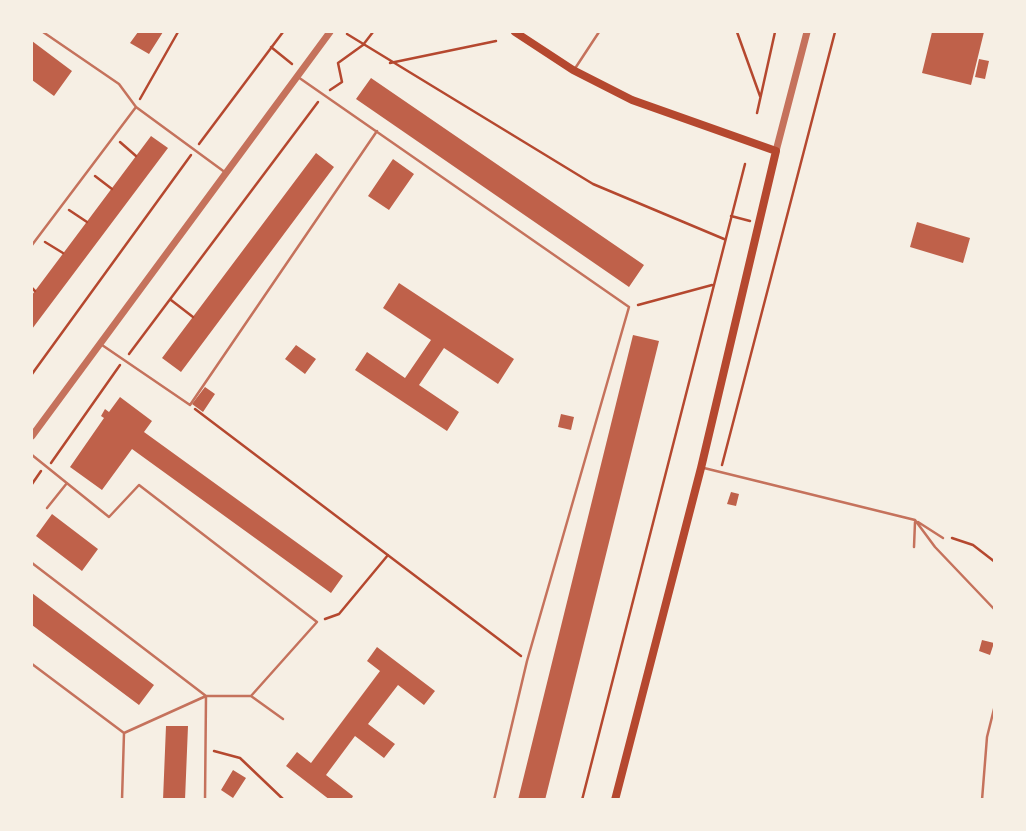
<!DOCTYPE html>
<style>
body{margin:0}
#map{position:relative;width:1026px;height:831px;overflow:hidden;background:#f6efe4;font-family:"PT Sans",sans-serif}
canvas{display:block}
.frame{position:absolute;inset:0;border:33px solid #f6efe4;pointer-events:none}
</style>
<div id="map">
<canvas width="1026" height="831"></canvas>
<div class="frame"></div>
</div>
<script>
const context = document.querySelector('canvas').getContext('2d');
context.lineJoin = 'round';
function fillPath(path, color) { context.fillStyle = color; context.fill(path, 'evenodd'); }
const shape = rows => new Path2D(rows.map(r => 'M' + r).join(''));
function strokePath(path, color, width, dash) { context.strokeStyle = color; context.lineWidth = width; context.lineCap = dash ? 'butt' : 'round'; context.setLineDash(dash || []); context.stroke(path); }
const building = shape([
 [138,32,163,32,149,54,130,43],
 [932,32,984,32,971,85,922,73],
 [32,41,72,71,54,96,32,80],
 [979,59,989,61,985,79,975,77],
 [371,78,644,265,629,287,356,99],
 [151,136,168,148,32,329,32,295],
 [316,153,334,167,181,372,162,358],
 [393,159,414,174,389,210,368,196],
 [917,222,970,238,963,263,910,247],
 [399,283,514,359,498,384,444,348,419,385,459,412,447,431,355,370,367,352,405,378,431,340,383,308],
 [633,335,659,341,545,800,518,800],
 [296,345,316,359,305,374,285,359],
 [205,387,215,394,203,412,192,404],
 [120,397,152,421,144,432,343,576,331,593,132,449,102,490,70,467,104,418,101,416,105,409,109,412],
 [561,414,574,417,571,430,558,427],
 [731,492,739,494,736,506,727,504],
 [52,514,98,549,82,571,36,536],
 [32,593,154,685,139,705,32,625],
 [982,640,994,643,990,655,979,651],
 [377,647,435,691,424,705,398,685,368,724,395,744,384,758,355,736,326,775,353,796,351,800,330,800,286,766,297,752,311,763,380,671,367,661],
 [166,726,188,726,185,800,163,800],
 [233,770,246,778,233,798,221,790]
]);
const path = shape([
 [737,32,760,96],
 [347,34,593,184,724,239],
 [271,47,292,64],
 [390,63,496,41],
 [330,90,342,82,338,63,363,45,373,32],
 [140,99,178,32],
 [757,113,775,32],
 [120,142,136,156],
 [199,144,283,32],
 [95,176,112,189],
 [69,210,87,222],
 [731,216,750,221],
 [45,242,63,253],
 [32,288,35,291],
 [171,300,193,317],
 [638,305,712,285],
 [129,354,318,102],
 [32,374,191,155],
 [195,409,521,656],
 [51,463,120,365],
 [722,465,835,32],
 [32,484,41,471],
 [952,538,973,545,995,562],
 [325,619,339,614,388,555],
 [214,751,240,758,284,800],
 [582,800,745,164]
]);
const service = shape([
 [43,32,119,84,136,107],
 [574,70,599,32],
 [298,77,629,307,527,661,494,800],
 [32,245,136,107,226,173],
 [102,345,190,405,377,131],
 [32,455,109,517,139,485,317,622,251,696],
 [704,468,915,520,935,547,995,610],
 [47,508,67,483],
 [918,522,943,538],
 [914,547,915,522],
 [32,563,206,696,205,800],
 [32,664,124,733,122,800],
 [124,733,206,696,251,696,283,719],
 [982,800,987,737,995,705]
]);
const tertiary = shape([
 [776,151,807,32],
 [32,436,330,32]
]);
const secondary = shape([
 [515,32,573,70,632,100,776,151,701,468,615,800]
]);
fillPath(building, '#bf614a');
strokePath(path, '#b5482f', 2.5);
strokePath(service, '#c5725c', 2.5);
strokePath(tertiary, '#c5725c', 7);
strokePath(secondary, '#b5482f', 8);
</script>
